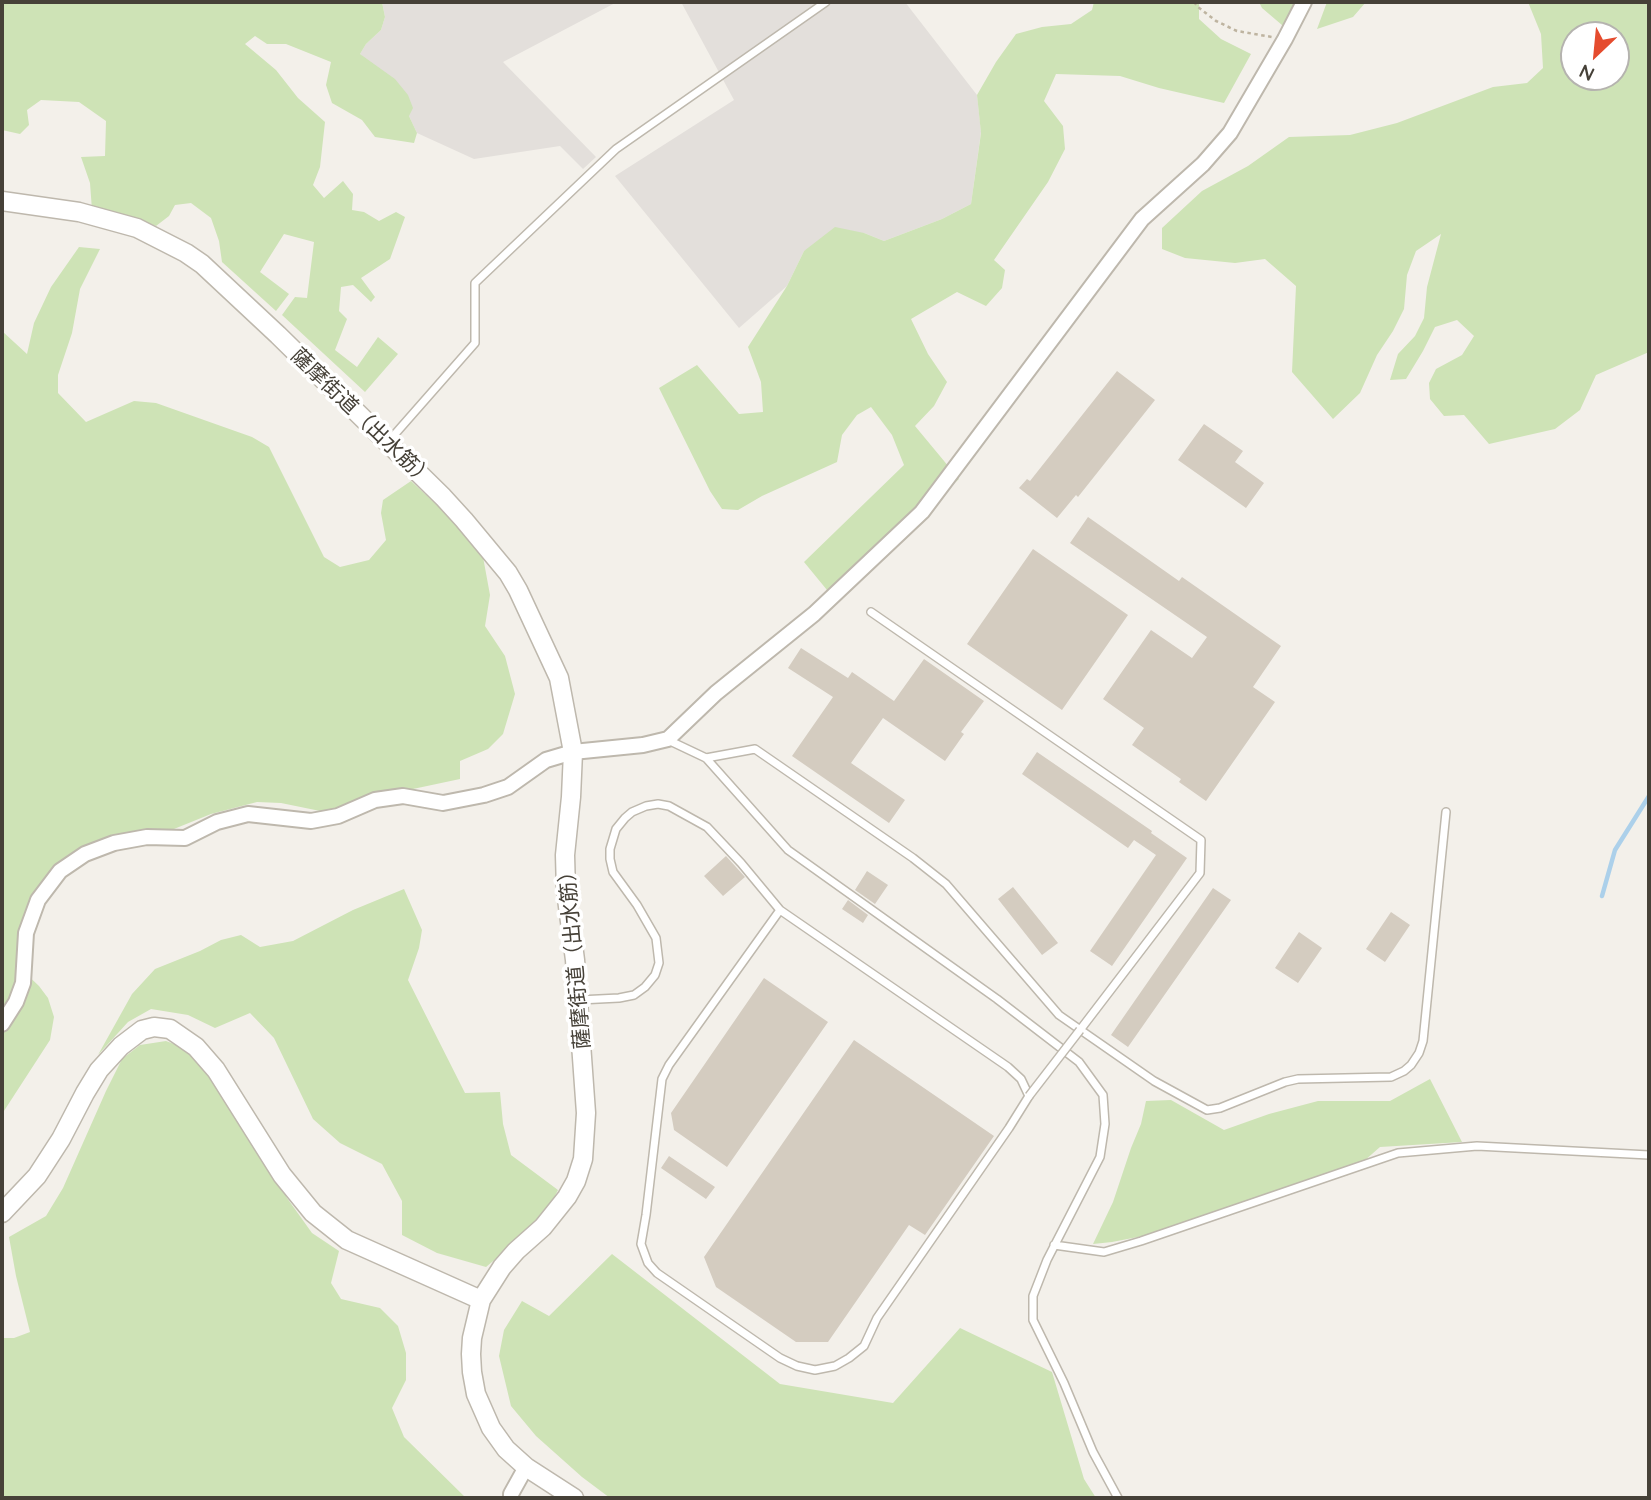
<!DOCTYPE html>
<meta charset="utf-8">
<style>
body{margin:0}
#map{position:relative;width:1651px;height:1500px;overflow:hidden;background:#f3f0ea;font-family:Quicksand,sans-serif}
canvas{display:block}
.frame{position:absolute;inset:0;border:4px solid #464138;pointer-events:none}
.north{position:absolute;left:1560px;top:21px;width:70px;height:70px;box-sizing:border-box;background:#fff;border:2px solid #b5b3af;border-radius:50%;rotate:206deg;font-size:19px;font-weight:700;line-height:28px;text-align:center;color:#464138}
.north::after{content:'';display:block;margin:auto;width:24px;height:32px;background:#e54c2e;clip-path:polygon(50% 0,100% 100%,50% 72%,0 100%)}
</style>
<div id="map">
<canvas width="1651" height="1500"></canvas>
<div class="frame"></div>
<div class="north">N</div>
</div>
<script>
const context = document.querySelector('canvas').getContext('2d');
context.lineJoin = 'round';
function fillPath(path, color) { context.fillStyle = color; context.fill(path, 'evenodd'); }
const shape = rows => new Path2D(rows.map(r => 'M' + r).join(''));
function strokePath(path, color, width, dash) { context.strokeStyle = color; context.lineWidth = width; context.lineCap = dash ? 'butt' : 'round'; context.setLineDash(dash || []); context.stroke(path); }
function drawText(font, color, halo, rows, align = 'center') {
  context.font = font + ' Quicksand,"Noto Sans JP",sans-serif'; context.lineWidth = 7; context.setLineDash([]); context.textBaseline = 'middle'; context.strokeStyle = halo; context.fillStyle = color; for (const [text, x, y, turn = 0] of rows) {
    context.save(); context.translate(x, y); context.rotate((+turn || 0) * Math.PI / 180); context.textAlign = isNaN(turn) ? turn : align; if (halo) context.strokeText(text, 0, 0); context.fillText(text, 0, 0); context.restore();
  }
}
const industrial = shape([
 [382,2,617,2,503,62,596,157,583,169,560,146,474,159,417,133,409,116,360,54,366,44,381,30,385,17],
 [681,2,905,2,977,95,981,132,971,204,942,219,884,241,864,233,804,251,787,286,739,328,615,176,734,100]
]);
const green = shape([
 [2,2,382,2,385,17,381,30,366,44,360,54,395,79,408,95,413,108,409,116,417,133,414,143,375,137,362,120,332,103,326,85,331,62,286,44,267,44,255,36,245,44,276,70,298,98,325,122,320,167,313,185,324,198,343,181,353,194,352,210,364,212,379,221,396,212,405,217,390,259,361,278,375,297,371,302,353,285,341,287,339,311,347,319,335,350,357,367,378,337,398,354,365,392,282,315,295,297,307,298,314,242,284,234,260,272,289,294,276,311,222,262,219,241,211,218,191,203,175,205,169,216,156,226,128,216,92,210,90,183,81,157,105,156,106,121,79,102,41,100,27,110,29,125,20,134,2,130],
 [1094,2,1199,2,1199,19,1221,39,1251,54,1224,103,1159,88,1120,76,1056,74,1044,101,1063,126,1065,149,1048,182,994,260,1005,270,1002,288,986,306,957,292,911,319,928,354,947,382,934,406,915,426,959,479,886,545,836,601,804,562,904,465,892,435,871,407,857,415,842,435,837,462,762,496,738,510,722,509,710,491,659,388,697,365,739,414,763,412,761,382,748,347,787,286,804,251,835,227,864,233,884,241,942,219,971,204,981,133,977,95,996,62,1016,34,1042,27,1071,24,1092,10],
 [1259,2,1305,2,1289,31,1262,8],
 [1327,2,1366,2,1353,17,1317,29],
 [1528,2,1649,2,1649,352,1596,375,1580,410,1555,429,1489,444,1464,415,1444,416,1430,399,1429,383,1436,369,1462,355,1474,336,1457,320,1435,327,1423,351,1406,379,1390,380,1398,354,1415,336,1424,318,1427,287,1441,234,1416,251,1407,275,1404,309,1393,331,1377,355,1360,393,1333,419,1292,372,1296,286,1265,259,1235,263,1185,258,1162,249,1162,228,1202,191,1248,166,1289,137,1350,135,1397,123,1493,87,1527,83,1543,68,1541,34],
 [1574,35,1616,35,1616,77,1574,77],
 [79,247,100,249,80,289,72,333,58,375,58,393,86,422,134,401,156,403,252,437,269,447,324,557,340,567,369,560,386,540,381,513,383,500,411,481,481,546,490,595,485,626,505,656,515,694,503,734,488,749,460,761,460,779,380,796,325,812,281,803,257,802,211,814,169,831,111,836,68,858,40,884,23,919,18,944,18,966,39,986,48,998,54,1017,50,1040,2,1114,2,331,27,354,34,323,51,287],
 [404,889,422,930,419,948,408,980,465,1093,500,1092,503,1124,511,1155,558,1190,550,1206,534,1227,486,1267,437,1253,402,1235,402,1201,382,1164,340,1143,313,1119,274,1038,250,1013,215,1028,188,1015,151,1009,128,1022,98,1055,132,994,155,969,200,951,221,940,241,935,260,947,293,941,353,910],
 [166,1041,182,1047,198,1061,239,1091,287,1198,312,1233,339,1251,331,1283,341,1299,380,1308,398,1326,406,1353,406,1380,392,1408,404,1437,466,1498,2,1498,2,1338,14,1338,30,1332,16,1276,9,1237,46,1216,63,1188,106,1091,122,1059,140,1045],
 [1430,1079,1462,1142,1380,1147,1348,1175,1169,1231,1112,1242,1093,1244,1113,1202,1131,1148,1141,1124,1146,1101,1171,1100,1224,1130,1269,1114,1318,1101,1390,1101],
 [612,1254,780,1384,893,1403,960,1328,1052,1372,1084,1479,1096,1498,610,1498,582,1477,536,1436,511,1406,499,1356,504,1330,522,1301,549,1316]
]);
const stream = shape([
 [1602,896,1615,850,1649,796]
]);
const building = shape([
 [1117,371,1155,400,1078,497,1076,495,1057,518,1019,488,1027,479,1030,481],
 [1204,424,1243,451,1235,462,1264,483,1246,508,1178,460],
 [1088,517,1179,581,1182,577,1281,646,1253,687,1275,702,1206,801,1179,782,1181,779,1132,745,1144,728,1103,699,1151,630,1192,658,1207,637,1070,543],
 [1033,549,1128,615,1062,710,967,644],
 [801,648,848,678,852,672,894,701,924,659,984,701,961,732,964,734,945,761,883,718,851,763,905,800,889,823,792,756,833,697,788,668],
 [1037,752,1152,831,1151,833,1187,858,1112,966,1090,951,1156,855,1134,840,1128,848,1022,774],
 [726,856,745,877,723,896,704,876],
 [867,871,888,885,875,904,855,890],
 [1013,887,1058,943,1042,955,998,899],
 [1213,888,1231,900,1128,1047,1111,1035],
 [848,900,868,915,863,923,842,909],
 [1391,912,1410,925,1385,962,1366,949],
 [1299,932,1322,948,1298,983,1275,968],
 [764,978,828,1022,727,1167,674,1130,671,1113],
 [854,1040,994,1136,925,1235,909,1225,828,1342,796,1342,716,1287,704,1257],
 [669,1156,715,1187,706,1199,661,1168]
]);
const path = shape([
 [1194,2,1198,7,1216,21,1237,31,1272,37]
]);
const service = shape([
 [388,442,475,343,475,283,616,149,826,2],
 [871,612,1201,840,1200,873,1080,1030],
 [668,740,706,758,788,850,997,999,1079,1062,1103,1095,1105,1124,1100,1157,1047,1260,1033,1296,1033,1320,1064,1383,1093,1452,1118,1498],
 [706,758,755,749,913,858,946,884,1059,1015,1154,1081,1207,1110,1220,1108,1285,1082,1298,1079,1391,1077,1404,1071,1411,1065,1419,1053,1423,1041,1446,812],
 [579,1000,619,998,634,995,645,987,655,975,659,963,656,938,637,905,613,872,610,859,610,849,616,829,625,818,632,812,646,806,658,804,669,806,707,827,741,863,780,910,1008,1067,1021,1079,1029,1096,1009,1128,877,1318,864,1346,849,1358,835,1366,815,1370,797,1366,780,1358,657,1273,648,1263,641,1244,646,1215,662,1079,669,1065,780,910],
 [1054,1245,1104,1252,1141,1241,1398,1153,1477,1146,1649,1155]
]);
const minor = shape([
 [2,1024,16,1002,23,983,26,933,38,900,60,871,85,854,114,843,147,837,185,838,217,822,248,814,311,821,338,816,375,800,403,796,443,803,484,795,508,787,546,760,573,752,643,745,668,739,716,693,814,614,922,512,1142,219,1203,164,1230,133,1285,39,1304,2],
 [511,1498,511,1494,526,1467]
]);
const tertiary = shape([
 [2,201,79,212,137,228,186,253,202,264,278,335,443,497,464,520,508,573,518,590,559,678,573,752,571,797,565,855,566,891,575,960,586,1113,583,1159,576,1181,567,1197,543,1227,516,1251,502,1267,481,1300,472,1338,471,1354,472,1372,476,1394,491,1428,506,1449,526,1467,574,1498],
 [2,1213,37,1176,61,1139,85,1093,99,1070,121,1046,142,1030,154,1027,170,1029,196,1047,216,1070,282,1175,313,1213,347,1240,481,1300]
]);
const serviceBridge = shape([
 [1029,1096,1080,1030]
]);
const streetNames = [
 ["薩摩街道（出水筋）",362,418,44],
 ["薩摩街道（出水筋）",575,955,-95]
];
fillPath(industrial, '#e3dfdb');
fillPath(green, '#cee3b6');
strokePath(stream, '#acd0ea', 4.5);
fillPath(building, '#d4ccc0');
strokePath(service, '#beb8ad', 10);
strokePath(minor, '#beb8ad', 18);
strokePath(tertiary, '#beb8ad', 21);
strokePath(path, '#beb4a0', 2.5, [3.5, 3.5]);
strokePath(service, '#fff', 7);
strokePath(minor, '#fff', 14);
strokePath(tertiary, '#fff', 18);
strokePath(serviceBridge, '#beb8ad', 10, []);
strokePath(serviceBridge, '#fff', 7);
drawText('21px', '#464138', '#fff', streetNames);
</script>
